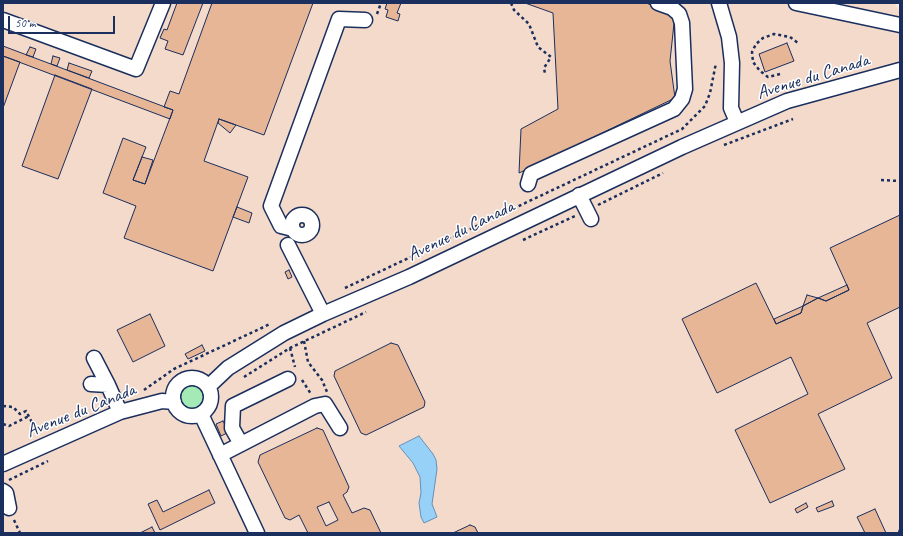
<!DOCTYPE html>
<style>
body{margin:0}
#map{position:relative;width:903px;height:536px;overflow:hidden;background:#f8e9e0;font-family:Caveat,sans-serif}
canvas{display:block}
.frame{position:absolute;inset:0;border:4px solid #1b2f5e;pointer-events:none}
.scale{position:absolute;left:8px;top:16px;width:107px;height:18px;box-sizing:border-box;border:2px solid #1b2f5e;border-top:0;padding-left:5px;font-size:12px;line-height:14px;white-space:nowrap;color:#1b2f5e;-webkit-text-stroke:3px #fff;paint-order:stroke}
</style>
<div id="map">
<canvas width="903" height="536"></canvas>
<div class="frame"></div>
<div class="scale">50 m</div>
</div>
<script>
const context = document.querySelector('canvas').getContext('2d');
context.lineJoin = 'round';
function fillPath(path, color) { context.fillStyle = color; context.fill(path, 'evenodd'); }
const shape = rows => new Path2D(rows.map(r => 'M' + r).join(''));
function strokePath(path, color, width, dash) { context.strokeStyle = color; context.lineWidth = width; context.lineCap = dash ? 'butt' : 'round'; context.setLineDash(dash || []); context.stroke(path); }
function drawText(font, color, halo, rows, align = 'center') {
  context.font = font + ' Caveat,sans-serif'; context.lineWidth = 3; context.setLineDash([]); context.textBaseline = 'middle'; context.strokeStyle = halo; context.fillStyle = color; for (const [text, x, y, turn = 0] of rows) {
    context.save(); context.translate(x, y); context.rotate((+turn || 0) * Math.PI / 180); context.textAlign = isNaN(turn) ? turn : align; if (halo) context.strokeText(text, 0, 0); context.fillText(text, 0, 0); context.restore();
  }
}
const built = shape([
 [3,3,894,3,900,11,900,533,3,533]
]);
const green = shape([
 '179 396a12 12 0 1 1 24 0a12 12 0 1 1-24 0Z'
]);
const water = shape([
 [419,436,433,454,436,460,437,469,432,504,437,517,424,523,421,517,419,503,421,493,420,477,413,463,399,446,419,436]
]);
const building = shape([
 [177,3,203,3,183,55,165,49,168,41,160,38,164,29,167,30,177,3],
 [212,3,313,3,264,135,219,119,204,161,248,177,213,271,124,238,136,206,103,193,123,138,146,147,133,180,145,184,173,110,164,107,170,91,179,94,212,3],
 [387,3,401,3,397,13,400,14,398,21,386,17,388,10,385,9,387,3],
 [525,3,646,3,675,14,670,61,675,98,519,173,521,129,558,109,553,13,525,3],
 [787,43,794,61,765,72,759,54,787,43],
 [3,46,173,110,170,119,3,56,3,46],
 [30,47,36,49,33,57,26,55,30,47],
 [3,56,20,62,3,108,3,56],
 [53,56,60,58,57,66,51,64,53,56],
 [69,63,92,71,89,78,67,70,69,63],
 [55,75,92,89,58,179,22,166,55,75],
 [219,119,236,125,230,133,218,123,219,119],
 [142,157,153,160,145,184,133,180,142,157],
 [237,207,252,213,249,223,233,217,237,207],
 [900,215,900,307,867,323,892,378,818,414,845,469,770,503,735,430,808,394,791,357,717,393,682,319,756,283,776,324,801,313,803,306,818,298,826,301,849,290,830,248,900,215],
 [289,270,292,277,288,279,285,272,289,270],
 [847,285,849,290,826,301,818,298,847,285],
 [807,295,818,298,803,306,807,295],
 [803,306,801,313,776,324,774,319,803,306],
 [150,314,165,346,133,362,117,330,150,314],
 [391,343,398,345,425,402,424,407,366,435,361,433,334,376,335,371,391,343],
 [202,345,205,351,188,359,185,354,202,345],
 [223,421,229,432,221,436,216,424,223,421],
 [317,428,323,430,349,487,347,492,343,495,352,513,364,508,370,510,381,533,308,533,299,515,290,520,285,518,258,462,260,455,317,428],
 [329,502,338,520,326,526,317,507,329,502],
 [209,490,215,503,160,530,148,504,157,500,163,512,209,490],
 [832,501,834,506,818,512,816,508,832,501],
 [806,503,808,507,797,513,795,509,806,503],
 [875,509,886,533,865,533,857,517,875,509],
 [470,525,475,527,478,533,453,533,470,525],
 [152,527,155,533,140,533,152,527]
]);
const path = shape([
 [511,3,514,10,529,24,538,47,551,57,544,68,545,74],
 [377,14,381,3],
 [780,74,768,77,760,71,753,62,752,52,756,44,763,38,774,34,790,37,798,43],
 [724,145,793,119],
 [881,180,900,181],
 [598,205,663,173],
 [523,240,575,216],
 [345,288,682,129,705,106,710,93,716,63],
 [304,341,308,362,322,380,327,392],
 [290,348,295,367],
 [244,377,290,348,366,312],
 [302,380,311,394],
 [144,390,174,369,270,324],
 [3,406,13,407,20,414,26,411,37,432],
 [3,424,9,426,29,416],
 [9,480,48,461],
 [14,520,20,533],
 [899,533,900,529]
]);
const minor = shape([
 [719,3,729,37,732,63,731,108,737,122],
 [796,3,900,25],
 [3,20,136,69,163,3],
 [528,184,531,174,674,109,682,99,685,89,682,23,679,14,672,8,658,3],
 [579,195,591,219],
 '292 225a10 10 0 1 1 20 0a10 10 0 1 1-20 0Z',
 [293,229,281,226,271,206,339,19,365,20],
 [288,245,323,314],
 [94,358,108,385],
 '173 397a19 19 0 1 1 38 0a19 19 0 1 1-38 0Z',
 [91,384,108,385,120,412],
 [209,386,228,368,284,333,323,314,409,277,682,147,787,101,900,70],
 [201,414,257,533],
 [241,444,232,428,233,406,288,379],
 [220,455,315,406,325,404,340,428],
 [3,464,120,412,162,401,174,402],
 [3,491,6,493,9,508,3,500]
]);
const streetNames = [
 ["Avenue du Canada",813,77,-17],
 ["Avenue du Canada",461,231,-26],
 ["Avenue du Canada",81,411,-22]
];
fillPath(built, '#f3daca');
fillPath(green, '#a3eab7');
fillPath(water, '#98d1f8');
strokePath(water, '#6690ba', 1);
fillPath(building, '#e6b697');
strokePath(building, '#1b2f5e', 1);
strokePath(minor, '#1b2f5e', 17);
strokePath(path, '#1b2f5e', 2.5, [3, 3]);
strokePath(minor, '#fff', 14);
drawText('19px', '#1b2f5e', '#fff', streetNames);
</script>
